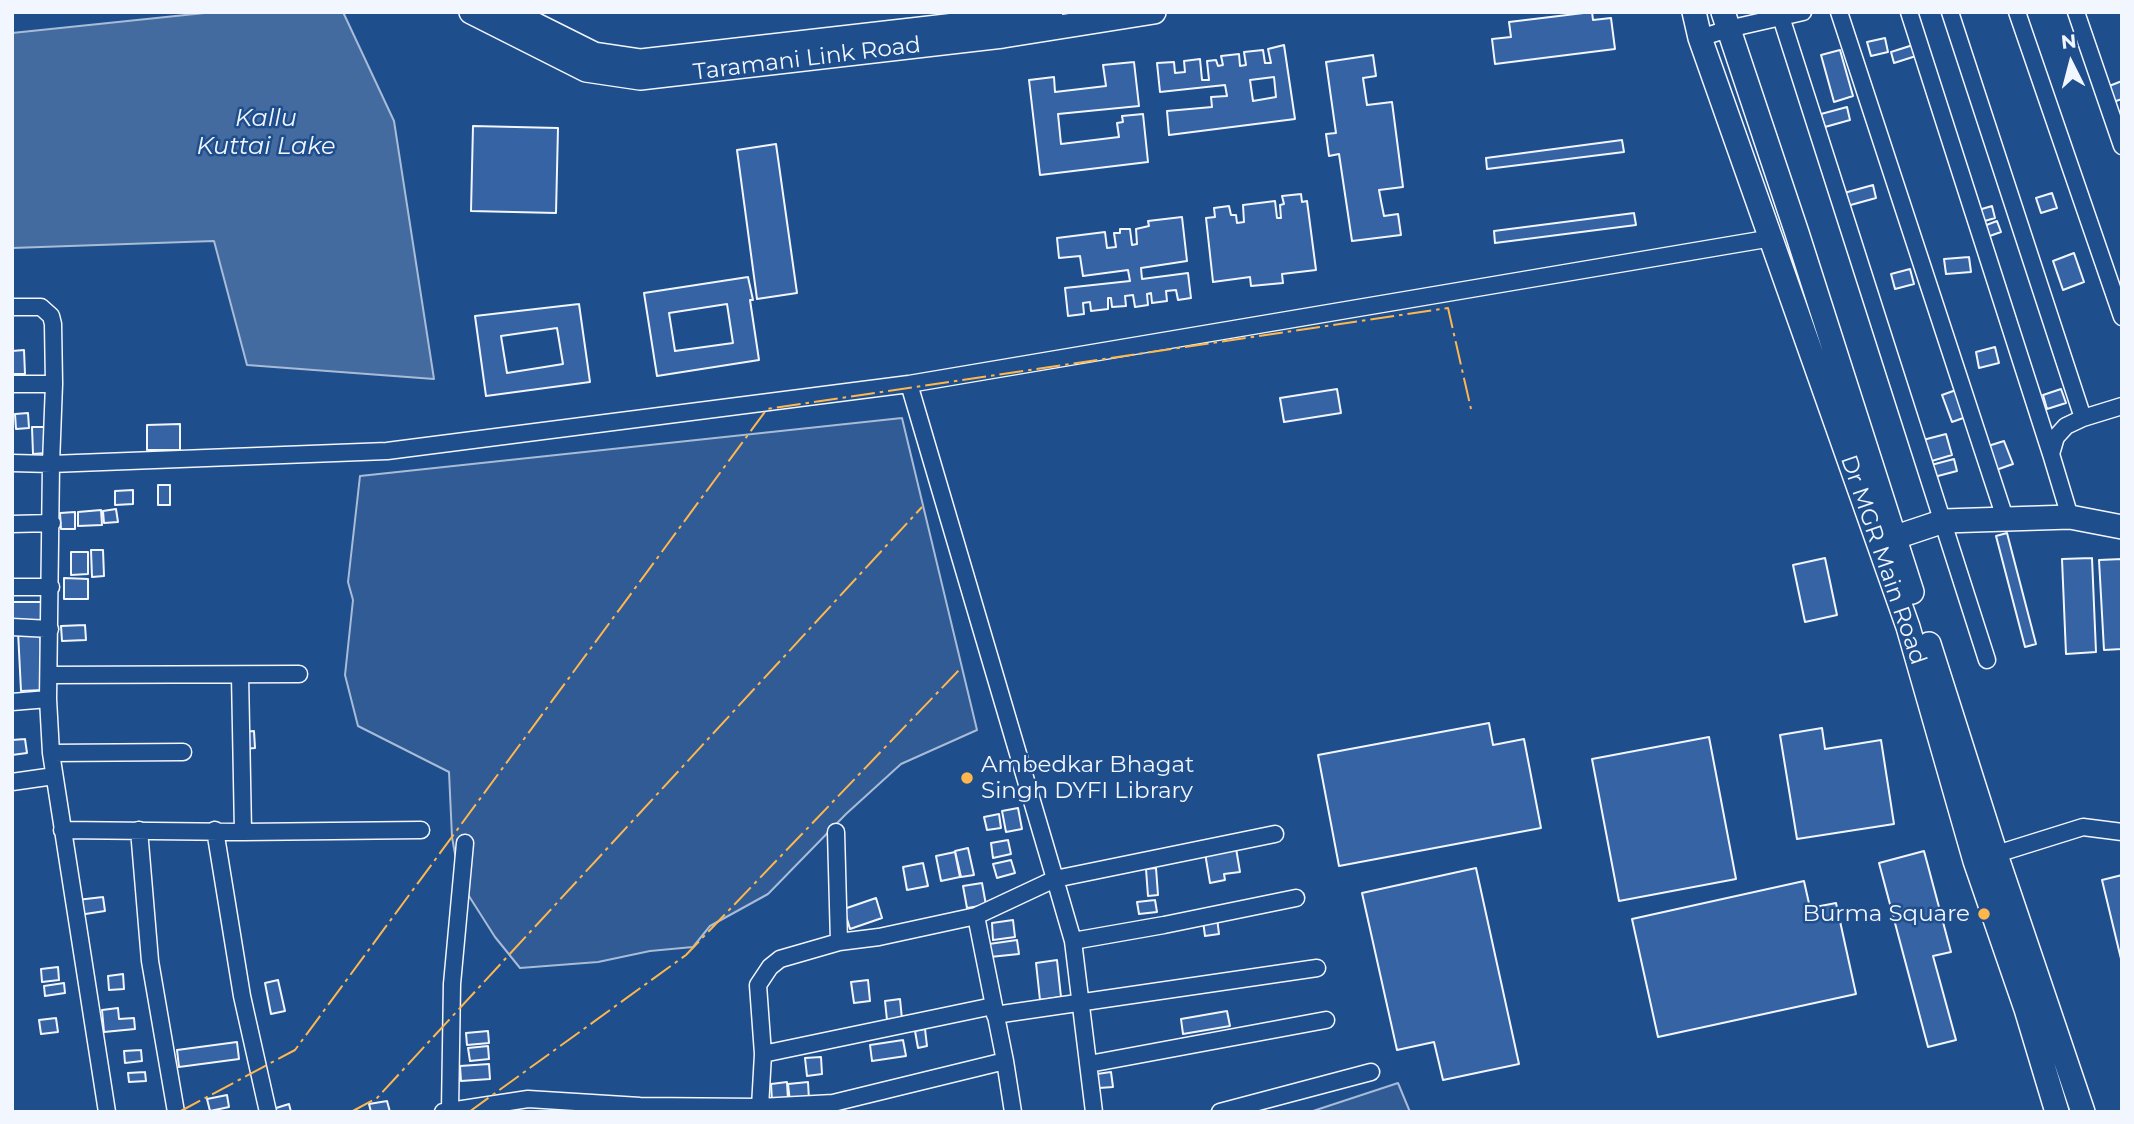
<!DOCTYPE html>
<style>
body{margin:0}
#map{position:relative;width:2134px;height:1124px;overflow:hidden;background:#1f4e8c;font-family:Montserrat,sans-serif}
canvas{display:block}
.frame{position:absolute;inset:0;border:14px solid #f2f6ff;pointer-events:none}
.north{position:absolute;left:2036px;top:28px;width:70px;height:70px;-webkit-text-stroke:5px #1f4e8c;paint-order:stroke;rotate:354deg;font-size:19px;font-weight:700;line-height:28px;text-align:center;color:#f2f6ff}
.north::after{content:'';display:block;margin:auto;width:24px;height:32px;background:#f2f6ff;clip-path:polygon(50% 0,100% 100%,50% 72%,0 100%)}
</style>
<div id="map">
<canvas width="2134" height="1124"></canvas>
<div class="frame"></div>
<div class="north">N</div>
</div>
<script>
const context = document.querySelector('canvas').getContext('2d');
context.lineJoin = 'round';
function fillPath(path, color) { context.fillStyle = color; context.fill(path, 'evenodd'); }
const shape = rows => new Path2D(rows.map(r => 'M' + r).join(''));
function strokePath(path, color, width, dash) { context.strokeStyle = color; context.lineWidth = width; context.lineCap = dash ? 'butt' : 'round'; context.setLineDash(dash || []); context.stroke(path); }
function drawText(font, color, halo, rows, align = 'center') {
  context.font = font + ' Montserrat,sans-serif'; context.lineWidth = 5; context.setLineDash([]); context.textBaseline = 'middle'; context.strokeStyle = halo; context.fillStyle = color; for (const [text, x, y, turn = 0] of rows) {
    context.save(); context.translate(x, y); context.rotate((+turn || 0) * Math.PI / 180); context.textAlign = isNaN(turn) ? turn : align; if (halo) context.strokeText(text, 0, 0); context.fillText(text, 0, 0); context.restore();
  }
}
const built = shape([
 [902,418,977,730,901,764,846,814,768,894,710,926,693,947,650,951,598,962,520,968,495,937,460,882,452,837,449,772,358,726,345,675,353,600,348,582,360,476,902,418],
 [1398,1083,1410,1112,1310,1112,1398,1083]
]);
const water = shape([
 [214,12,343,12,394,121,434,379,247,365,214,241,12,248,12,33,214,12]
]);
const building = shape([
 [1592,12,1593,20,1611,18,1615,49,1495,64,1492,39,1511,37,1509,22,1592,12],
 [1885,38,1888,52,1871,56,1867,42,1885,38],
 [1284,45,1295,119,1169,135,1167,111,1212,107,1211,97,1227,96,1225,85,1160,92,1157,63,1174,62,1175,73,1185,72,1184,61,1200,59,1202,80,1209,80,1207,61,1216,60,1218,66,1223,65,1221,56,1239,54,1240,66,1246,65,1244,52,1263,50,1265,63,1271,63,1268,49,1284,45],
 [1274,77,1276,97,1253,101,1250,80,1274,77],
 [1913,45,1916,56,1894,63,1891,52,1913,45],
 [1840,50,1853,96,1834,102,1821,55,1840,50],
 [1373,55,1376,76,1363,78,1367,105,1392,102,1403,187,1379,190,1381,201,1384,216,1398,214,1401,235,1352,241,1339,154,1329,156,1326,134,1336,133,1326,62,1373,55],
 [1134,62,1139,106,1058,114,1061,144,1119,137,1117,123,1123,122,1122,116,1143,114,1148,162,1040,175,1029,80,1054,77,1055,92,1106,86,1103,65,1134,62],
 [2122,81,2122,99,2110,103,2104,88,2122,81],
 [1847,107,1850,120,1825,127,1821,114,1847,107],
 [473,126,558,128,556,213,471,211,473,126],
 [1622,140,1624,152,1487,169,1486,158,1622,140],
 [776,144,797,293,757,299,737,150,776,144],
 [1873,185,1876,198,1847,206,1844,193,1873,185],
 [2052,193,2057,208,2041,213,2036,198,2052,193],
 [1301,194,1302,202,1307,201,1316,270,1282,274,1283,283,1251,286,1250,277,1213,282,1206,218,1215,217,1214,208,1229,206,1231,215,1236,215,1237,223,1244,222,1243,205,1275,201,1277,218,1281,218,1280,205,1284,204,1282,196,1301,194],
 [1992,206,1995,218,1978,223,1975,211,1992,206],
 [1634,213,1636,225,1495,243,1494,231,1634,213],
 [1182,217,1187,261,1141,268,1142,279,1188,273,1191,298,1178,300,1176,290,1166,291,1167,301,1152,303,1151,293,1147,294,1148,305,1135,307,1133,295,1125,296,1126,306,1112,307,1111,298,1108,298,1108,309,1091,311,1090,302,1083,303,1084,314,1068,316,1065,288,1130,281,1128,270,1083,276,1080,256,1059,258,1057,238,1105,232,1107,248,1116,247,1114,233,1120,233,1120,229,1130,229,1132,245,1137,244,1136,229,1149,226,1148,221,1182,217],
 [1997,221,2001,232,1984,238,1981,227,1997,221],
 [2074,253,2084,282,2063,290,2053,261,2074,253],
 [1969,257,1971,272,1946,274,1944,259,1969,257],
 [1910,269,1914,284,1895,289,1891,274,1910,269],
 [748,277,753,300,750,300,759,360,657,376,644,293,748,277],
 [727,304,733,343,675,351,669,313,727,304],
 [579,304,590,382,486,396,475,316,579,304],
 [557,328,563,364,507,373,501,336,557,328],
 [1995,347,1999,363,1979,368,1976,352,1995,347],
 [24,350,25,374,12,374,12,351,24,350],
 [1337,389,1341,413,1284,422,1280,398,1337,389],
 [2061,389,2066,403,2047,409,2043,395,2061,389],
 [1956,390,1966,417,1952,422,1942,395,1956,390],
 [28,413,29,428,16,429,15,414,28,413],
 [180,424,180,450,147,450,147,425,180,424],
 [32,427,46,427,47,453,33,454,32,427],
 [1946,434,1952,455,1925,463,1919,441,1946,434],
 [2004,441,2013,464,1996,470,1988,446,2004,441],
 [1954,459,1957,471,1934,477,1931,465,1954,459],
 [158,485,170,485,170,505,158,505,158,485],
 [133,490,133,504,115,505,115,491,133,490],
 [116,509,118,522,104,523,103,511,116,509],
 [101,510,102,525,78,526,78,512,101,510],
 [75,512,75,529,61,529,60,513,75,512],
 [2007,533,2036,644,2025,647,1996,536,2007,533],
 [91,550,103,550,104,576,92,577,91,550],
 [71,552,88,552,88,574,71,575,71,552],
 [1825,558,1837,615,1805,622,1793,565,1825,558],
 [2092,558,2096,652,2066,654,2062,559,2092,558],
 [2122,559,2122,649,2104,650,2099,560,2122,559],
 [64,578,88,579,88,599,64,599,64,578],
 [12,602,42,602,41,624,12,623,12,602],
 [85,625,86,640,62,641,61,626,85,625],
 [40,630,43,690,21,691,18,631,40,630],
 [1489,723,1493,745,1524,739,1541,828,1339,866,1318,755,1489,723],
 [1822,728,1825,749,1881,740,1894,824,1797,839,1780,735,1822,728],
 [254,731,255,748,243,749,243,732,254,731],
 [1709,737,1736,879,1619,901,1592,759,1709,737],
 [25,739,27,753,12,755,12,740,25,739],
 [1018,808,1022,829,1006,832,1002,811,1018,808],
 [999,814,1001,828,987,830,984,817,999,814],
 [1008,840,1011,854,993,858,991,843,1008,840],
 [968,848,974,875,961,877,955,851,968,848],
 [1236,848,1240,872,1224,874,1225,880,1210,883,1205,853,1236,848],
 [1924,851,1951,952,1933,956,1956,1040,1928,1047,1879,863,1924,851],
 [955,852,960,877,941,881,936,856,955,852],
 [1011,860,1015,873,997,878,993,864,1011,860],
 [923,863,928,886,907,890,903,867,923,863],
 [1156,868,1158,895,1148,896,1146,869,1156,868],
 [1476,868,1519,1064,1443,1080,1434,1042,1397,1050,1362,893,1476,868],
 [2122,875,2122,963,2102,880,2122,875],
 [1804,881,1810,908,1836,903,1856,994,1658,1037,1632,919,1804,881],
 [982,883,986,905,967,908,963,886,982,883],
 [103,897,105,911,79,915,77,900,103,897],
 [876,898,882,918,850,929,844,909,876,898],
 [1155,900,1157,912,1139,914,1137,902,1155,900],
 [1217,918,1219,934,1205,936,1203,921,1217,918],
 [1013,920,1015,937,993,940,992,923,1013,920],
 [1017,940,1019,954,990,957,989,944,1017,940],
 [1057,960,1061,997,1040,1000,1036,963,1057,960],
 [58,967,59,980,42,982,41,969,58,967],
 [123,974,124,989,109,990,108,976,123,974],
 [278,980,285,1011,271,1014,265,983,278,980],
 [868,980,870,1001,854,1003,851,982,868,980],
 [64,983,65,993,45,996,44,986,64,983],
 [900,999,902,1019,887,1020,885,1001,900,999],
 [118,1008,119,1019,134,1018,135,1029,104,1032,102,1010,118,1008],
 [1227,1011,1230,1026,1183,1034,1181,1019,1227,1011],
 [56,1018,58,1032,41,1034,39,1020,56,1018],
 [925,1029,927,1046,918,1048,915,1031,925,1029],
 [488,1031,489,1043,467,1045,466,1033,488,1031],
 [903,1040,906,1056,872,1061,870,1045,903,1040],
 [237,1042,239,1059,179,1067,177,1050,237,1042],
 [488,1046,489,1059,470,1061,468,1048,488,1046],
 [141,1050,142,1061,125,1063,124,1051,141,1050],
 [821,1057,822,1074,807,1076,805,1058,821,1057],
 [489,1064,490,1079,461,1081,460,1066,489,1064],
 [145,1072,146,1081,129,1082,128,1073,145,1072],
 [1111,1072,1113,1087,1099,1088,1097,1074,1111,1072],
 [787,1082,788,1100,772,1101,771,1084,787,1082],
 [808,1082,809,1100,790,1102,788,1084,808,1082],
 [227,1095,229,1107,210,1111,207,1099,227,1095],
 [387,1101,390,1112,371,1112,369,1104,387,1101],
 [289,1104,291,1112,274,1112,273,1109,289,1104]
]);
const street = shape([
 [1839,12,2005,518],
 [1909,12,2051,454],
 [1950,12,2083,418],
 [2017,12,2122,317],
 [2076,12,2122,146],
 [1781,17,1987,660],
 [1700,38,1728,29,1803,12],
 [12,307,41,307,51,316,53,324,54,384,51,464,12,463],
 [12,384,54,384],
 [2070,517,2051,454,2056,437,2066,426,2083,418,2122,406],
 [12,524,52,523],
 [12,587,51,587],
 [12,627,50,629],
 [49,675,299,674],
 [240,675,243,832],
 [12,702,48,699],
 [51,753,183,752],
 [12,782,54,776],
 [62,830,243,832,421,830],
 [139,830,150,961,176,1112],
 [215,830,242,996,268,1112],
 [836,832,839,942],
 [1987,857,2083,827,2122,832],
 [976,916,1005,1061,1013,1112],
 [1073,941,1164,925,1296,898],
 [995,1015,1317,968],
 [763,1054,993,1006],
 [1089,1064,1326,1020],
 [450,1110,452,984,465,843],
 [107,1112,51,753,48,699,51,464,387,451,909,384,1772,238],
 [443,1112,528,1099,640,1106,760,1107,763,1054,758,985,770,967,780,959,839,942,879,937,976,916,1055,879,909,384],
 [760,1112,760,1107,833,1103,1005,1061],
 [1094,1112,1073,941,1055,879,1275,834],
 [1220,1112,1371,1072]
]);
const secondary = shape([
 [471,12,586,70,640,78,1003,36,1154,12],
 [510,12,594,54,641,61,999,20,1051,12],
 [1694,12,1700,38,1908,627,1975,861,2026,1009,2057,1112],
 [1723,12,1797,233,1912,592],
 [1881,542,1944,521,2070,517,2122,527],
 [1929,644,1996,855,2083,1112]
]);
const power = shape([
 [179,1112,295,1050,767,409,1448,308,1471,409],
 [351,1112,377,1098,922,507],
 [469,1112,686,955,961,668]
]);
const markers = [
 [967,778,7,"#ffb74d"],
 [1984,914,7,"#ffb74d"]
];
const streetNames = [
 ["Taramani Link Road",807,59,-7],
 ["Dr MGR Main Road",1883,560,71]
];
const poiNames = [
 ["Ambedkar Bhagat",981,765],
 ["Singh DYFI Library",981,791],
 ["Burma Square",1970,914,"right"]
];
const waterNames = [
 ["Kallu",266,119],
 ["Kuttai Lake",266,147]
];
fillPath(built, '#305b95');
strokePath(built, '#a8bbd7', 2);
fillPath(water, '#446ba0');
strokePath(water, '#a8bbd7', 2);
fillPath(building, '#3563a3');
strokePath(building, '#f2f6ff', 2);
strokePath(street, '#f2f6ff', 19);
strokePath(secondary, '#f2f6ff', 26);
strokePath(street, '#1f4e8c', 16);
strokePath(secondary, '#1f4e8c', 23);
strokePath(power, '#ffb74d', 2, [24, 5, 3.5, 5]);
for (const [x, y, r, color] of markers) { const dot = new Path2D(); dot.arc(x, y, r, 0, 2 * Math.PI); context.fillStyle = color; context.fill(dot); strokePath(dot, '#1f4e8c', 2.5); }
drawText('23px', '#f2f6ff', '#1f4e8c', streetNames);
drawText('23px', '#f2f6ff', '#1f4e8c', poiNames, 'left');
drawText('italic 24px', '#f2f6ff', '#1f4e8c', waterNames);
</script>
